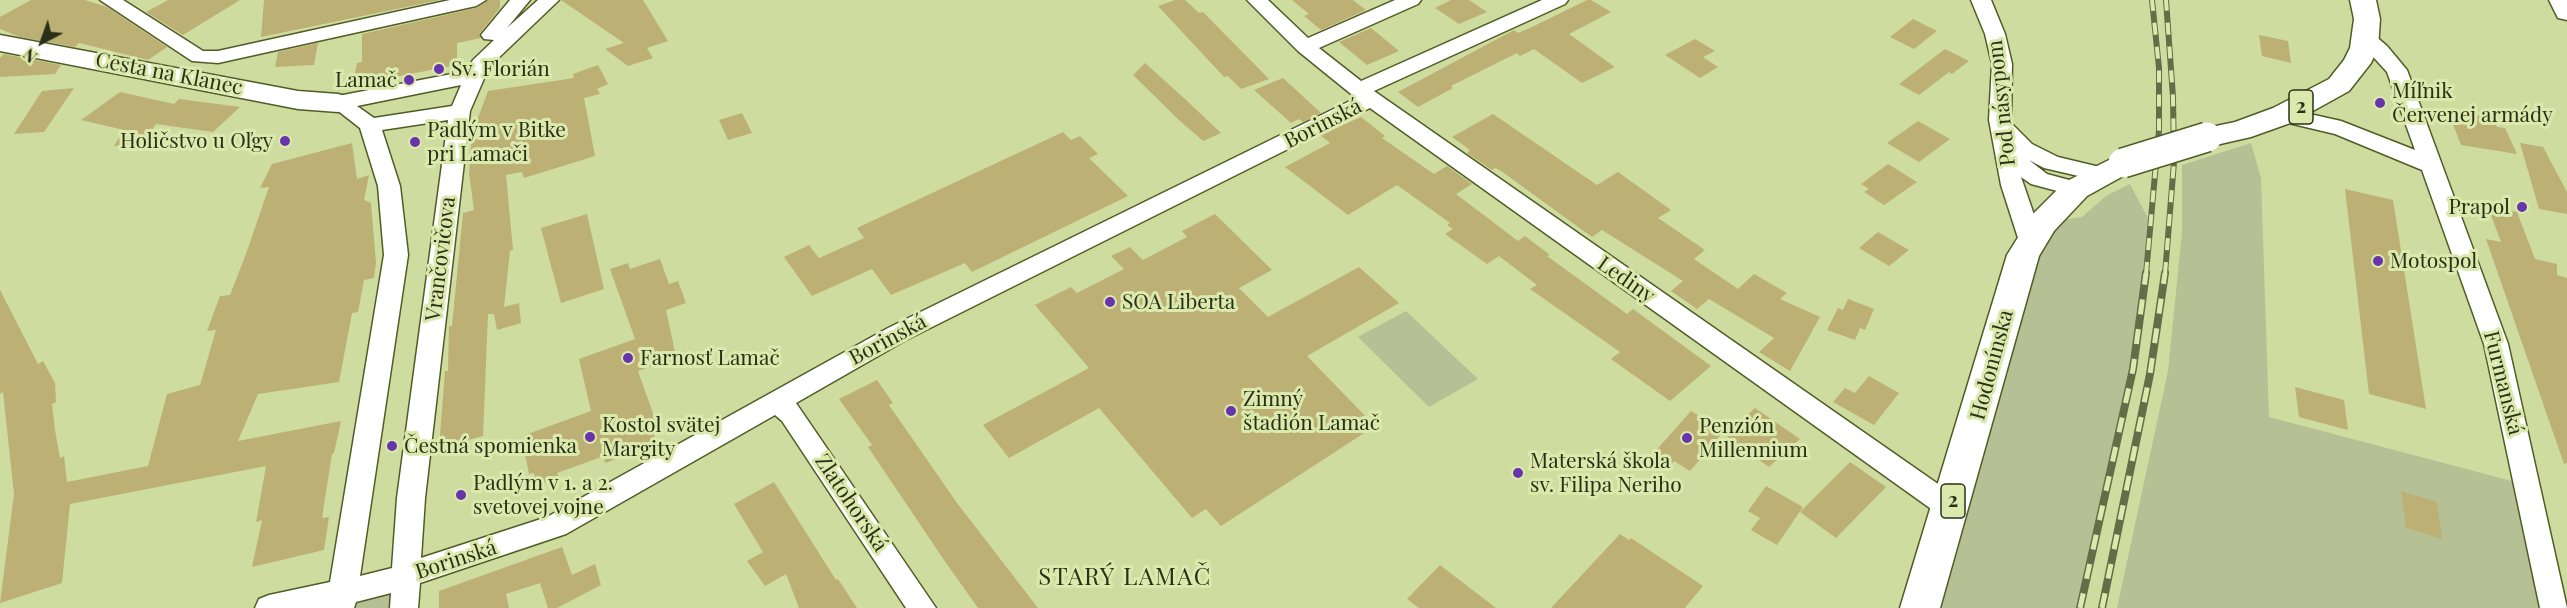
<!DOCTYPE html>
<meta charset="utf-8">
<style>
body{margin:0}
#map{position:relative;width:2567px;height:608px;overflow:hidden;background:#cedca0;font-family:"Playfair Display",serif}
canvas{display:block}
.north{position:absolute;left:12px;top:12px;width:60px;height:60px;-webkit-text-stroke:4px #dbe9ad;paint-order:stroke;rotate:221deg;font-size:16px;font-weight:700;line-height:24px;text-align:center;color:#2a2f17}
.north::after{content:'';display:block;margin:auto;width:21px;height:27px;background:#2a2f17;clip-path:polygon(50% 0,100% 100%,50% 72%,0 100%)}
</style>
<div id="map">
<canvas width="2567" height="608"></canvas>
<div class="north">N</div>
</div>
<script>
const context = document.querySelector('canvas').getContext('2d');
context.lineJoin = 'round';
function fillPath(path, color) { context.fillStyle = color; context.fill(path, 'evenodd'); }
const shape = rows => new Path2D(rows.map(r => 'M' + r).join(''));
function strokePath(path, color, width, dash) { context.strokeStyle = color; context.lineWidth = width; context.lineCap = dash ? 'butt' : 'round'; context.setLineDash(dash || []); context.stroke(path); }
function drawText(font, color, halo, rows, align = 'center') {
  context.font = font + ' "Playfair Display",serif'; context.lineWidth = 6; context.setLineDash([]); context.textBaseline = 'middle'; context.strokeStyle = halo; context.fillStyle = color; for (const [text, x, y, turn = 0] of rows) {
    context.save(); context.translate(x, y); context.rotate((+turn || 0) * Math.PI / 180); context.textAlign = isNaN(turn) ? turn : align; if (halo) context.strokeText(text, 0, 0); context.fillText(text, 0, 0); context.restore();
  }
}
const green = shape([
 [2251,143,2261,178,2269,417,2512,481,2540,608,2117,608,2168,371,2182,232,2182,165],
 [2130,184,2150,222,2148,260,2135,361,2077,608,1920,608,2043,223,2082,217,2106,196],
 [1406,311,1478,379,1429,407,1358,337],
 [405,577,404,608,341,608]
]);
const building = shape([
 [31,0,85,0,107,7,167,47,148,60,79,43,75,47,20,37,0,29,0,17],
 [168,0,240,0,183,35,146,12],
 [264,0,440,0,261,37],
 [488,0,500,0,500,8,479,34,481,38,457,43,457,65,353,85,357,63,362,62,362,34,476,8],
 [561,0,643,0,668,41,647,48,653,58,628,66,605,49,624,43],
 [1175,0,1185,0,1199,13,1203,12,1269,79,1241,89,1228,76,1224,77,1158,6],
 [1292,0,1353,0,1366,10,1321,30,1304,16,1309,14],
 [1451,0,1469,0,1487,12,1459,24,1435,8],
 [1587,0,1591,0,1611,12,1569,34,1615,67,1582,83,1534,49,1520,56,1517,53,1451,86,1453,88,1418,107,1398,92,1514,30,1518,33,1532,27],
 [1913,19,1937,31,1914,49,1890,37],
 [1371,28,1399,51,1367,65,1339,42],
 [2259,35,2288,41,2291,63,2262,56],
 [1695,39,1715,51,1703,57,1718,67,1700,78,1665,55],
 [318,43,314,65,275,67,278,52],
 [1945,49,1969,61,1952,74,1949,72,1919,95,1899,84],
 [4,54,61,65,55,74,0,77,0,58],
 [1145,63,1185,99,1221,133,1203,141,1179,120,1133,75],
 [598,65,608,84,597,89,600,94,584,98,595,156,524,178,522,172,506,175,513,250,510,251,504,307,519,303,521,323,497,330,494,314,488,314,483,436,439,448,445,371,448,371,449,326,452,326,463,213,474,210,469,173,472,134,488,91,574,78,573,74],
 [1283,78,1321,113,1303,122,1299,119,1291,123,1254,90],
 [74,88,44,132,14,134,42,91],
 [120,92,174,104,179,99,240,107,213,132,156,124,144,143,114,146,124,130,81,120],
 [2448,111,2493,118,2497,127,2505,128,2517,154,2461,145],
 [742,113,752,133,728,140,719,120],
 [1493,114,1597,185,1618,172,1671,210,1658,218,1705,250,1694,259,1738,289,1754,274,1787,293,1780,299,1820,317,1790,371,1759,352,1774,338,1709,299,1697,309,1671,291,1683,281,1602,230,1592,237,1501,171,1495,168,1492,170,1467,153,1470,150,1452,137],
 [1361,117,1385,136,1382,138,1434,174,1447,166,1472,184,1456,194,1518,241,1525,236,1550,255,1547,256,1627,314,1633,309,1711,366,1670,401,1611,359,1620,352,1530,289,1537,285,1499,256,1487,264,1445,234,1453,229,1447,225,1450,223,1397,185,1348,215,1285,167,1330,143,1320,135],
 [1918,121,1950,139,1919,162,1887,143],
 [1063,132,1071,140,1080,136,1098,154,1089,158,1128,196,972,272,965,263,891,295,872,269,812,296,784,257,809,245,819,258,864,238,857,228],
 [352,143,357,179,369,175,364,200,371,203,376,263,374,278,364,280,358,312,352,313,339,382,258,394,238,441,341,421,334,453,332,454,322,518,329,517,324,550,252,567,262,520,256,522,266,466,70,504,62,583,0,603,14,494,3,392,0,394,0,290,38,364,43,361,55,383,56,402,52,404,55,430,60,458,64,456,67,482,148,466,167,394,200,385,216,330,207,331,220,296,230,295,246,254,269,187,260,188,272,164],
 [2520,143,2543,147,2567,192,2567,214,2539,209],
 [1888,164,1917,182,1884,205,1864,192,1869,189,1861,184],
 [2345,189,2393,200,2426,409,2369,394],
 [2488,207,2517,212,2535,259,2557,264,2557,275,2567,278,2567,463,2564,464,2486,239,2501,242],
 [587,214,604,289,561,303,541,228],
 [1215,214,1272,270,1239,288,1268,317,1359,267,1399,303,1307,356,1375,426,1221,526,1206,509,1192,518,1099,408,1009,458,983,425,1089,368,1035,305,1071,287,1077,293,1124,269,1111,256,1130,247,1143,260,1187,237,1182,231],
 [1878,232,1909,250,1889,266,1859,248],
 [660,259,669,284,678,281,686,303,666,310,676,357,638,371,656,422,651,424,657,444,605,463,604,456,557,473,559,477,536,486,534,473,529,474,523,444,527,443,525,435,591,411,579,359,635,339,610,269,628,263,630,269],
 [1848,299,1874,309,1865,330,1860,328,1855,340,1827,330,1838,308,1843,310],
 [1869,376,1899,393,1874,425,1833,402,1845,388,1855,393],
 [877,380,893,403,889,405,957,503,1038,608,978,608,944,560,868,447,872,445,839,399],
 [2295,387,2344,400,2348,430,2299,417],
 [1755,408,1800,439,1769,467,1725,435],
 [1691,411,1724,431,1690,471,1674,461,1670,466,1652,455],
 [1850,462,1886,487,1836,538,1800,512],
 [774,482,836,580,838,579,857,608,799,608,786,574,765,586,747,561,763,552,734,504],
 [1766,486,1803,507,1777,545,1751,530,1760,518,1748,511],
 [2401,491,2437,502,2442,539,2406,528],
 [1620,534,1629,540,1631,538,1703,586,1685,608,1551,608],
 [562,547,572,575,595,564,601,585,557,608,548,608,540,583,506,594,509,608,439,608,439,591],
 [1440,565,1496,608,1419,608,1407,599]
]);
const street = shape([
 [100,0,123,0,203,51,218,51,450,0,486,0,476,6,218,63,192,61,100,0],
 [510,0,530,0,507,28,538,0,559,0,489,67,470,111,425,498,421,558,547,517,888,328,1356,98,1298,51,1247,0,1268,0,1308,38,1395,0,1421,0,1418,4,1319,48,1361,81,1542,0,1568,0,1565,4,1374,91,1961,500,1965,508,1961,516,1951,519,1941,516,1370,108,906,340,796,403,936,608,906,608,782,421,775,415,566,534,420,583,418,608,390,608,391,593,356,602,354,608,255,608,259,599,269,595,330,582,384,255,378,186,360,128,328,103,331,98,338,96,467,71,473,60,494,40,484,39,481,35,510,0],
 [461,85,452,106,374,118,357,106,461,85],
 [448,120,397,498,392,568,360,576,408,255,400,186,382,130,448,120],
 [1971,0,1991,0,2005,34,2012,64,2011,123,2032,144,2058,157,2108,169,2111,174,2108,179,2100,181,2044,168,2029,160,2047,174,2084,184,2087,189,2084,194,2076,196,2031,184,2021,177,2043,241,2039,247,2031,249,2023,247,2019,241,2001,185,1989,120,1992,64,1985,34,1971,0],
 [2366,32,2373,34,2387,46,2407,70,2508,344,2567,608,2540,608,2484,344,2422,170,2335,134,2276,120,2272,115,2276,110,2283,108,2341,121,2415,150,2387,72,2356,38,2359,34,2366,32]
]);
const secondary = shape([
 [0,35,298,91,338,94,348,97,352,103,348,109,338,112,298,109,0,51,0,35]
]);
const primary = shape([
 [2350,0,2376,0,2380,19,2378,48,2371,63,2349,91,2293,122,2251,137,2207,147,2197,144,2192,137,2197,130,2235,122,2273,108,2329,79,2344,60,2350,48,2354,19,2350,0],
 [2123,153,2134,156,2138,163,2134,170,2087,196,2054,231,2039,256,1940,608,1900,608,2007,255,2032,215,2065,182,2123,153]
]);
const highway = shape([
 [2549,0,2567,0,2567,20,2558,18,2549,0]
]);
const railFar1 = shape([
 [2146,274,2159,130,2159,68,2152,0],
 [2165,274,2174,162,2173,97,2166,0]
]);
const rail = shape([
 [2080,608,2133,369,2146,273],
 [2102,608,2150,374,2165,273]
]);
const primaryBridge = shape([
 [2123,163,2207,137]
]);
const markers = [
 [439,69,6,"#6834ab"],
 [409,80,6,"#6834ab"],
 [2380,103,6,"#6834ab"],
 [285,141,6,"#6834ab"],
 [415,142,6,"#6834ab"],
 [2522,207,6,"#6834ab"],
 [2378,261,6,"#6834ab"],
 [1110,302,6,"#6834ab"],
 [628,358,6,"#6834ab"],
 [1231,411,6,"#6834ab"],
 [590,437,6,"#6834ab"],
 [1687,438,6,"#6834ab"],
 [392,446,6,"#6834ab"],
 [1518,473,6,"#6834ab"],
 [461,495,6,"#6834ab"]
];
const shields = [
 [2301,107,24],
 [1953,501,24]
];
const shieldNames = [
 ["2",2301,107],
 ["2",1953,501]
];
const poiNames = [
 ["Sv. Florián",451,69],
 ["Lamač",397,80,"right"],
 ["Míľnik",2392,91],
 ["Červenej armády",2392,115],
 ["Padlým v Bitke",427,130],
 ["pri Lamači",427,154],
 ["Holičstvo u Oľgy",273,141,"right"],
 ["Prapol",2510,207,"right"],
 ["Motospol",2390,261],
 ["SOA Liberta",1122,302],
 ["Farnosť Lamač",640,358],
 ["Zimný",1243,399],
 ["štadión Lamač",1243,423],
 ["Kostol svätej",602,425],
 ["Margity",602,449],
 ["Penzión",1699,426],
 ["Millennium",1699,450],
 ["Čestná spomienka",404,446],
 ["Materská škola",1530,461],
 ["sv. Filipa Neriho",1530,485],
 ["Padlým v 1. a 2.",473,483],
 ["svetovej vojne",473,507]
];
const streetNames = [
 ["Cesta na Klanec",169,74,11],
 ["Pod násypom",2002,103,-96],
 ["Borinská",1323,124,-27],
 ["Vrančovičova",441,259,-83],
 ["Lediny",1626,280,35],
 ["Borinská",888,340,-28],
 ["Hodonínska",1992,365,-75],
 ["Furmanská",2503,383,76],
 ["Zlatohorská",851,503,56],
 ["Borinská",456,560,-18]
];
const quarterNames = [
 ["STARÝ LAMAČ",1125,578]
];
fillPath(green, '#b5c094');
fillPath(building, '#bcb074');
strokePath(street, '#515c24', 3);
strokePath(secondary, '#515c24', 3);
strokePath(primary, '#515c24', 3);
strokePath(highway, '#515c24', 3);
fillPath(street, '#fff');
fillPath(secondary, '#fff');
fillPath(primary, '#fff');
fillPath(highway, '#fff');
strokePath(railFar1, '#646c48', 6);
strokePath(rail, '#646c48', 8);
strokePath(railFar1, '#dbe9ad', 4, [12]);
strokePath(rail, '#dbe9ad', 5, [15]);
strokePath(primaryBridge, '#515c24', 32, []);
strokePath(primaryBridge, '#fff', 29);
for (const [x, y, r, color] of markers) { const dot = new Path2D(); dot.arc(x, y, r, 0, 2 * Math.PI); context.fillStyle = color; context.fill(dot); strokePath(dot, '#dbe9ad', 2); }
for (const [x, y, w] of shields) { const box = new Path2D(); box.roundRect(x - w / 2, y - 17, w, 34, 4.5); context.fillStyle = '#dbe9ad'; context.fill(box); strokePath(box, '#2a2f17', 1.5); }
drawText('bold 20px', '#2a2f17', null, shieldNames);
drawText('21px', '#2a2f17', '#dbe9ad', poiNames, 'left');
drawText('21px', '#2a2f17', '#dbe9ad', streetNames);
context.letterSpacing = '1.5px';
drawText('24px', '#2a2f17', '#dbe9ad', quarterNames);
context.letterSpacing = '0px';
</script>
